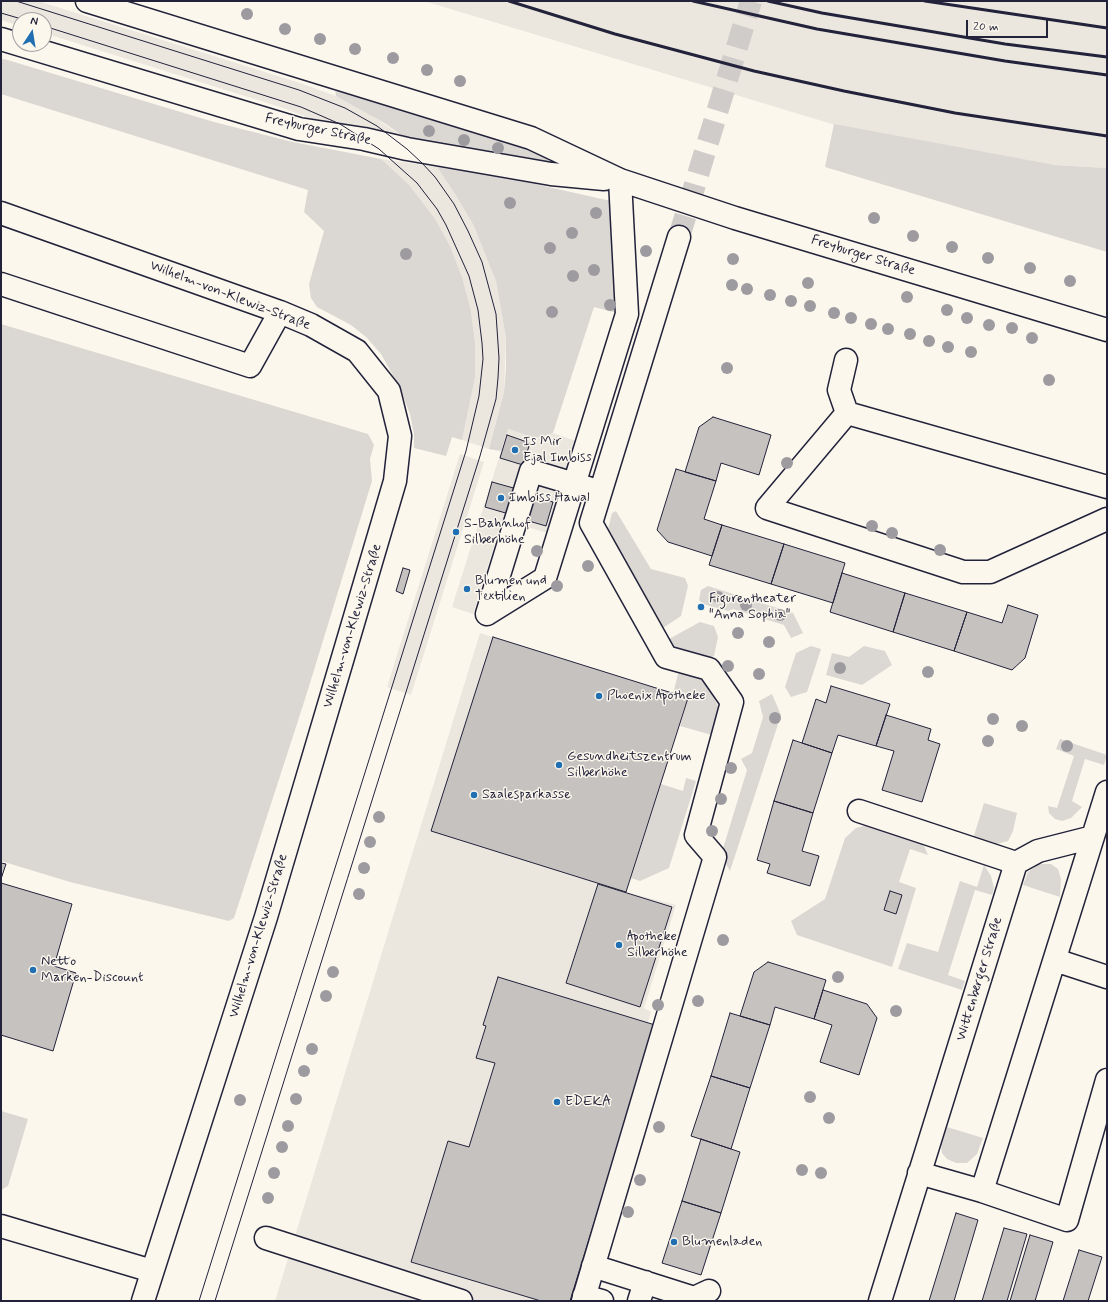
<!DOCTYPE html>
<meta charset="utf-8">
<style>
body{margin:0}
#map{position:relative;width:1108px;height:1302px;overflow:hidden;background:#fbf7ec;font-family:Mynerve,sans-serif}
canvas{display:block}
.frame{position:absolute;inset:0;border:2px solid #22223b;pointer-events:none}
.north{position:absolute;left:12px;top:12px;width:40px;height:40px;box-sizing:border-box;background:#fbf7ec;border:1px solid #a4a2a5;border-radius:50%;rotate:12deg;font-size:11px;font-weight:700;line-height:16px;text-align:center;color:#22223b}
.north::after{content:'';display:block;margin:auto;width:14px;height:18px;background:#1f6fb2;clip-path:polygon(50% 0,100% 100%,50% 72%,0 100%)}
.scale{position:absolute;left:966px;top:20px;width:82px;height:18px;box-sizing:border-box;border:2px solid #22223b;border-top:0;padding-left:5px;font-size:12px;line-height:14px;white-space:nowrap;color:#22223b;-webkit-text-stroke:3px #fbf7ec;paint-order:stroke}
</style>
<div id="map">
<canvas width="1108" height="1302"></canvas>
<div class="frame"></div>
<div class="north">N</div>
<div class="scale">20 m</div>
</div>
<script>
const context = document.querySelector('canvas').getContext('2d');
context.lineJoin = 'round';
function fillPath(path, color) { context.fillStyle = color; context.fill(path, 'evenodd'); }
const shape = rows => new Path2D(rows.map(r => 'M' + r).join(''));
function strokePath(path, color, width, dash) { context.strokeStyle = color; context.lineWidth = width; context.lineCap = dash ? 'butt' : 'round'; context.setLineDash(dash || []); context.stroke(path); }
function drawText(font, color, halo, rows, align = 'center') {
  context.font = font + ' Mynerve,sans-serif'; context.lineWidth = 3; context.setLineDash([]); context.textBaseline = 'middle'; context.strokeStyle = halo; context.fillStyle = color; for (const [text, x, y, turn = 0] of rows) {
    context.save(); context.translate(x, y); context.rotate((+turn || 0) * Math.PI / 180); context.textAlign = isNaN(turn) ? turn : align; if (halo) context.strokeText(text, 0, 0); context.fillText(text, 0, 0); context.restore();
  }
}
const built = shape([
 [1,1,38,1,300,83,336,96,359,107,409,141,327,125,283,108,44,33,44,20,20,20,20,26,1,20],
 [424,1,1107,1,1107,168,1055,165,842,127],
 [381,159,437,167,455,194,474,226,486,254,496,281,506,338,504,392,489,449,462,440,475,378,475,343,471,311,463,280,451,248],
 [508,429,535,438,553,433,576,441,548,533,502,520,473,614,452,607],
 [460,454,484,462,411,695,387,687],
 [480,633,688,698,626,892,676,905,644,1008,651,1012,627,1095,643,1100,583,1301,275,1301]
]);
const green = shape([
 [4,59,214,122,293,142,381,159,409,185,435,219,451,248,463,280,471,311,475,343,475,378,462,440,452,437,446,456,414,448,414,434,410,414,400,388,381,354,366,337,351,325,317,307,311,298,309,284,324,231,304,212,308,190,1,94,1,60],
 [335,88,585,162,583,172,409,141,386,124,336,96],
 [834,124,1055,165,1107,168,1107,252,825,167],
 [437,167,535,184,611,201,616,221,612,249,617,313,594,307,553,433,535,438,508,429,501,451,489,449,504,392,506,369,506,338,496,281,474,226,455,194],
 [1,324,368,434,374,445,370,459,372,481,306,696,234,918,229,921,70,882,1,861],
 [616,511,651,569,685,578,688,586,681,616,663,628,607,533,612,513],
 [708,586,793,613,803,633,791,638,784,625,733,609,728,611,703,604,699,600,701,590],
 [700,622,714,626,718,637,714,656,703,660,674,650,669,639],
 [811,646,821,649,807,692,791,697,785,687,796,653],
 [864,646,885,651,892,665,862,685,826,675,832,653,849,657],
 [687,669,700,672,719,708,712,735,680,726,688,699,673,694,678,674],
 [772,694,781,715,730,871,721,855,747,770,741,759,752,753,763,717,759,701],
 [1060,739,1107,755,1104,765,1085,759,1072,801,1082,807,1071,818,1062,821,1055,819,1049,813,1048,806,1057,808,1074,756,1056,749],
 [686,778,696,781,669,868,640,881,631,878,661,784,683,791],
 [984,803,1017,813,1013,831,1008,841,997,844,984,843,973,839],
 [868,825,915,838,924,846,928,855,910,849,899,882,916,888,892,967,797,935,791,921,825,899,845,838,856,828],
 [1039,864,1051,864,1058,869,1061,879,1060,897,1023,885,1028,872],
 [984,865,991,876,994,888,992,895,975,890,948,975,965,981,962,990,898,969,907,943,938,952,960,881,977,887],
 [1,1111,28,1119,8,1186,1,1190],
 [947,1127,983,1138,977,1154,967,1163,956,1163,947,1159,942,1153,941,1145]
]);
const building = shape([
 [713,417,771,435,759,475,721,463,716,481,685,472,699,427,713,417],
 [507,435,530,443,523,465,500,458,507,435],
 [676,469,716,481,704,519,722,525,712,556,668,542,657,530,676,469],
 [492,482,517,489,509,514,485,507,492,482],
 [529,495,553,502,546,526,522,519,529,495],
 [722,525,784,544,771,584,709,565,722,525],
 [784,544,845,563,833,603,771,584,784,544],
 [403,568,410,570,403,594,396,591,403,568],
 [842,573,905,593,893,632,830,612,842,573],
 [905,593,967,612,954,651,893,632,905,593],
 [1008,605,1038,615,1025,658,1012,670,954,651,967,612,1002,623,1008,605],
 [493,637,688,698,626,892,431,831,493,637],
 [831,686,890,704,876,746,838,735,832,753,802,743,816,699,826,703,831,686],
 [886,715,931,729,928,740,940,744,922,802,882,790,894,751,876,746,886,715],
 [793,740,832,753,813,813,774,801,793,740],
 [774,801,813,813,802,851,819,856,810,886,767,873,770,864,757,860,774,801],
 [1,863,6,864,1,879,1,863],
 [1,883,72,904,54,966,76,973,53,1051,1,1035,1,883],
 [598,884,672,907,640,1007,566,983,598,884],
 [890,891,902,895,896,914,884,910,890,891],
 [768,962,826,980,814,1019,775,1007,770,1025,740,1016,754,972,768,962],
 [498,977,655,1025,570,1301,541,1301,411,1262,448,1141,469,1147,495,1063,476,1058,486,1026,483,1025,498,977],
 [823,990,867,1004,877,1018,859,1075,820,1062,832,1025,814,1019,823,990],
 [730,1013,770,1025,750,1088,711,1076,730,1013],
 [711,1076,750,1088,731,1149,691,1136,711,1076],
 [701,1139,740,1152,721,1213,682,1201,701,1139],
 [682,1201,721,1213,701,1275,662,1263,682,1201],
 [956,1213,978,1220,954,1301,929,1301,956,1213],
 [1004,1228,1027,1234,1007,1301,982,1301,1004,1228],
 [1030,1235,1053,1242,1035,1301,1010,1301,1030,1235],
 [1079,1250,1102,1257,1088,1301,1063,1301,1079,1250]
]);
const minorTunnel = shape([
 [679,237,751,1]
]);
const minor = shape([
 [87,1,531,138,620,180,735,218,1107,330],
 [1,39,299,129,364,139,407,149,551,174,604,179],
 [1,213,280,312,311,325,357,351,389,391,400,436,395,481,341,664,266,917,143,1301],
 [1,284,250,366,280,312],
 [846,360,839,390,847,413,767,508,963,572,990,572,1107,519],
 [847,413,1107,487],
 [487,614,545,578,627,314,620,180],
 [487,614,531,471,588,488],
 [859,811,1016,863],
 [1055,960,1107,977],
 [919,1173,982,1191,1067,1220,1107,1080],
 [982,1191,1107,792],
 [1,1226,152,1271],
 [266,1238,461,1301],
 [593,1266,694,1298,709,1291],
 [584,1296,602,1301],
 [583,1301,715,857,696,835,732,702,709,669,666,657,591,523,679,237],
 [639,1301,645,1282],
 [880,1301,1016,863,1038,851,1093,837]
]);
const tram = shape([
 [16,1,299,90,345,108,377,126,407,149,422,163,435,177,454,204,468,231,482,262,496,314,499,358,498,378,496,399,480,456,215,1301],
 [1,13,25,20],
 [44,26,301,107,340,124,379,149,417,183,437,209,446,225,469,276,478,310,482,343,483,359,479,396,466,451,199,1301]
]);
const rail = shape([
 [509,1,615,34,754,71,844,91,955,113,1107,136],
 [693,1,817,29,1005,61,1107,75],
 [768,1,822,13,1005,44,1107,57],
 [925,1,1107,28]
]);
const trees = [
 [247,14],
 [285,29],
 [320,39],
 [355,49],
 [393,58],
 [427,70],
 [460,81],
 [429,131],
 [464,140],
 [498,148],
 [510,203],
 [596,213],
 [874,218],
 [572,233],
 [913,236],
 [952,247],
 [550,248],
 [646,251],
 [406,254],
 [988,258],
 [733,259],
 [1030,268],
 [594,270],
 [573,276],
 [1070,281],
 [808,283],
 [732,285],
 [747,289],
 [770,295],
 [907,297],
 [791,301],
 [610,305],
 [810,306],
 [947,310],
 [552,312],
 [834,313],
 [851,318],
 [967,318],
 [871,324],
 [989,325],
 [1012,328],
 [888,329],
 [910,334],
 [1032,338],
 [929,341],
 [948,347],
 [971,352],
 [727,368],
 [1049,380],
 [787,463],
 [872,526],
 [892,533],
 [940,550],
 [537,551],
 [588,566],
 [557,586],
 [718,597],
 [746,605],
 [780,615],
 [738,633],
 [769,642],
 [728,666],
 [840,668],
 [928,672],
 [759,674],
 [775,718],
 [993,719],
 [1022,726],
 [988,741],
 [1067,746],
 [731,768],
 [721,799],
 [379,817],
 [712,831],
 [370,842],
 [364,868],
 [359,894],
 [723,940],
 [333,972],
 [838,977],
 [326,996],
 [698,1001],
 [658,1005],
 [896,1011],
 [312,1049],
 [304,1071],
 [810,1097],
 [296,1099],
 [240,1100],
 [829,1118],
 [288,1126],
 [659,1127],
 [282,1147],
 [802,1170],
 [274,1173],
 [821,1173],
 [640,1180],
 [268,1198],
 [628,1212]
];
const markers = [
 [515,450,4,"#1f6fb2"],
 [501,498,4,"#1f6fb2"],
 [456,532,4,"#1f6fb2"],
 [467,589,4,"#1f6fb2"],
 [701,607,4,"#1f6fb2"],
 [599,696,4,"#1f6fb2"],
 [559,765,4,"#1f6fb2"],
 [474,795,4,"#1f6fb2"],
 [619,945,4,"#1f6fb2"],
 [33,970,4,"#1f6fb2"],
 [557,1102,4,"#1f6fb2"],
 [674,1242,4,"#1f6fb2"]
];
const streetNames = [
 ["Freyburger Straße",318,130,12],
 ["Freyburger Straße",863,256,17],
 ["Wilhelm-von-Klewiz-Straße",230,296,21],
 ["Wilhelm-von-Klewiz-Straße",353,626,-73],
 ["Wilhelm-von-Klewiz-Straße",259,936,-73],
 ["Wittenberger Straße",980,979,-73]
];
const poiNames = [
 ["Is Mir",523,442],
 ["Ejal Imbiss",523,458],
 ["Imbiss Hawal",509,498],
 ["S-Bahnhof",464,524],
 ["Silberhöhe",464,540],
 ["Blumen und",475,581],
 ["Textilien",475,597],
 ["Figurentheater",709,599],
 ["\"Anna Sophia\"",709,615],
 ["Phoenix Apotheke",607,696],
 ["Gesundheitszentrum",567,757],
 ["Silberhöhe",567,773],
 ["Saalesparkasse",482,795],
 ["Apotheke",627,937],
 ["Silberhöhe",627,953],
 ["Netto",41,962],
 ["Marken-Discount",41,978],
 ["EDEKA",565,1102],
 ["Blumenladen",682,1242]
];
fillPath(built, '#ebe7df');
fillPath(green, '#dbd8d3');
fillPath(building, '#c6c2c0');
strokePath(building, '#22223b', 1);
strokePath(minorTunnel, '#d0ccc9', 22, [22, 11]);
strokePath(minor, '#22223b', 25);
strokePath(minor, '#fbf7ec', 22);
strokePath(tram, '#22223b', 1);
strokePath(rail, '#22223b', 3);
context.fillStyle = '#9d9ba0';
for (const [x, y] of trees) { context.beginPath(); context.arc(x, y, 6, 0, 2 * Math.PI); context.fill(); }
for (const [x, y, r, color] of markers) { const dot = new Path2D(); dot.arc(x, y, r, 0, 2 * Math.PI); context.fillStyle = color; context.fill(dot); strokePath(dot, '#fbf7ec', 1.5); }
drawText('14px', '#22223b', '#fbf7ec', streetNames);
drawText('14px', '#22223b', '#fbf7ec', poiNames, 'left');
</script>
